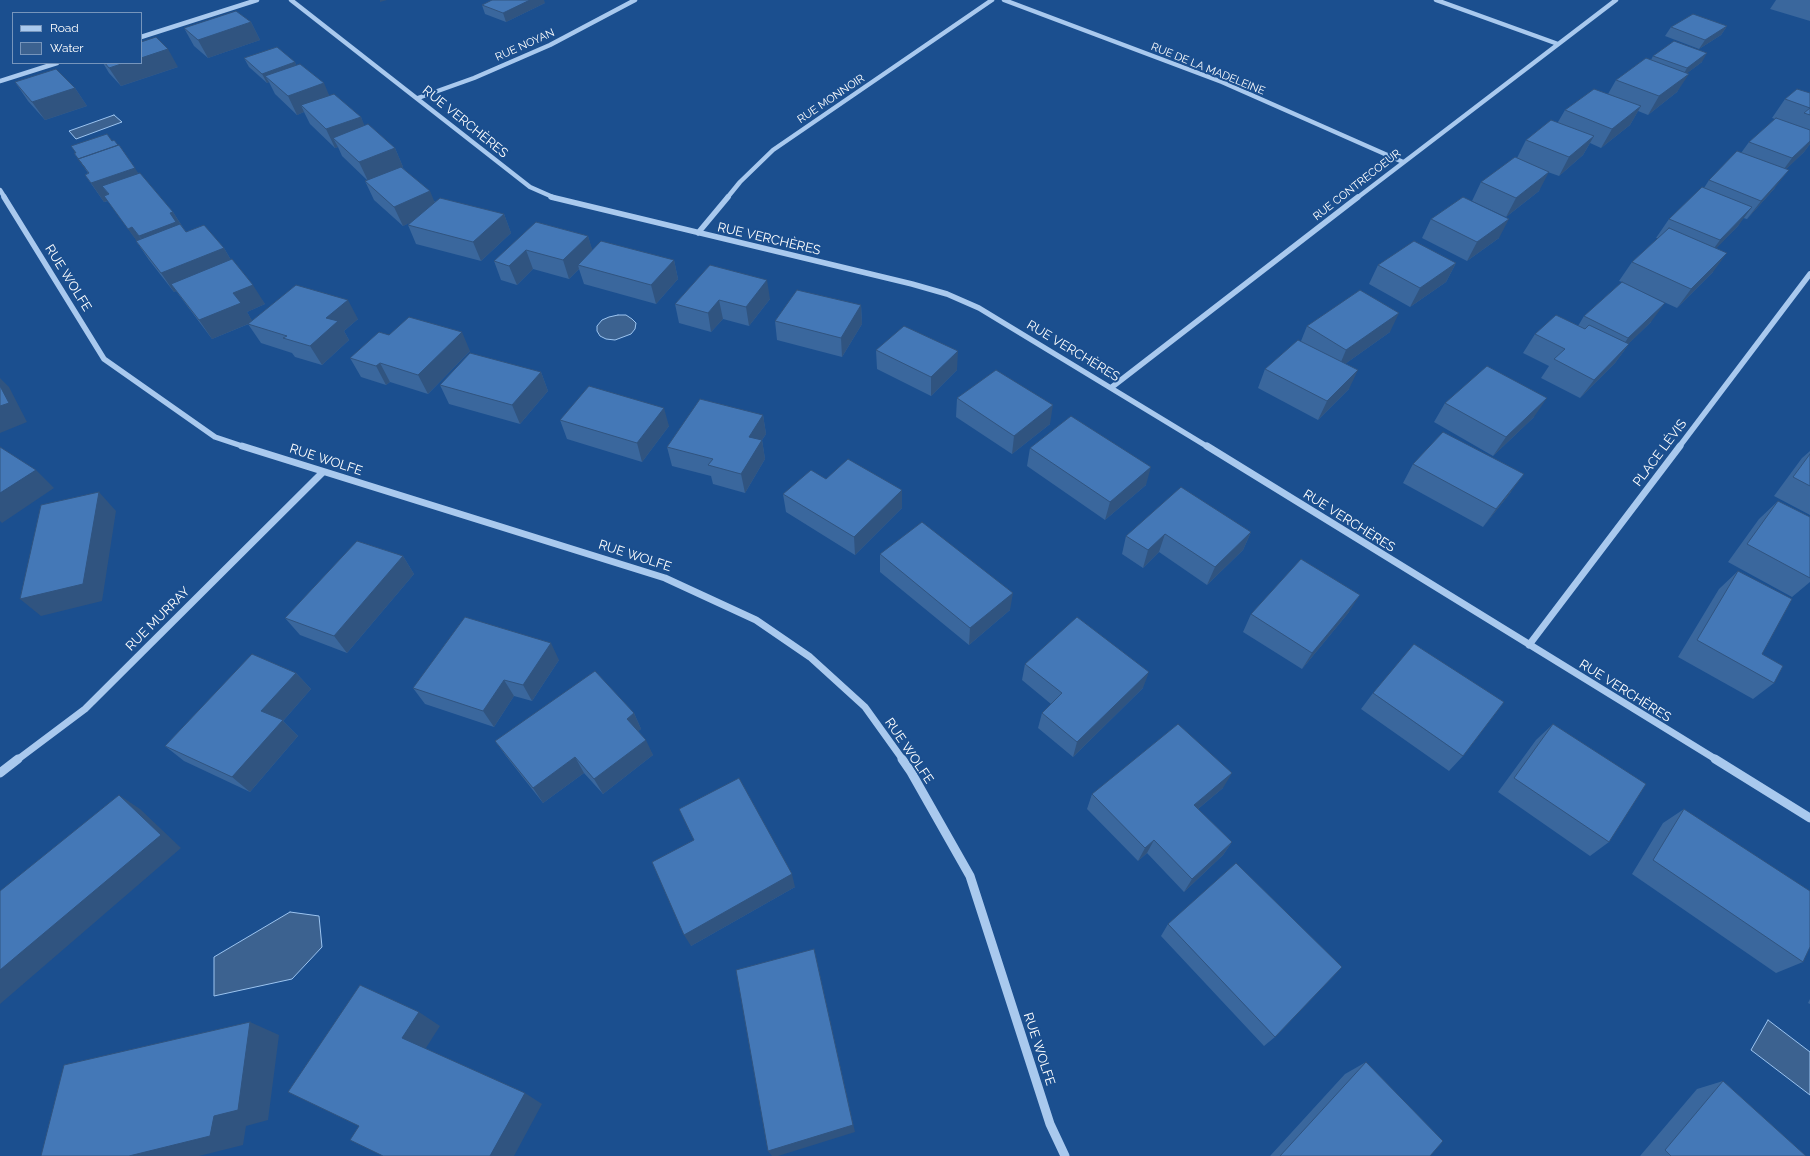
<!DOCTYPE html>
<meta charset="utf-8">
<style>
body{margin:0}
#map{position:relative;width:1810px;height:1156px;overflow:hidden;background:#1b4f8f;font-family:Raleway,sans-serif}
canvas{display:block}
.legend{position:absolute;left:12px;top:12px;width:130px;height:52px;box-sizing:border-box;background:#1b4f8f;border:1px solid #7695bc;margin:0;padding:5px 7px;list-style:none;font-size:12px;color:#fff}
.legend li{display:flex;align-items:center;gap:8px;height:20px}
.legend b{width:20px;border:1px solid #7695bc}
</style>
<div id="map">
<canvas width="1810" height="1156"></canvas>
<ul class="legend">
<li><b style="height:5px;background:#a9c9ee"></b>Road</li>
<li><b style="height:11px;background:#3c6290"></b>Water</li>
</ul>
</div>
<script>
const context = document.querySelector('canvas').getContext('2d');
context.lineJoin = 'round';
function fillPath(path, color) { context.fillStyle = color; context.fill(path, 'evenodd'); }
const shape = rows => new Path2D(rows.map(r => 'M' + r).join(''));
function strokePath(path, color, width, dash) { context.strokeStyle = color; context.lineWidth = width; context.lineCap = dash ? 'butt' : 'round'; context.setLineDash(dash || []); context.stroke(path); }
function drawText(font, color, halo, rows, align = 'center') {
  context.font = font + ' Raleway,sans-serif'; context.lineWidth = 4; context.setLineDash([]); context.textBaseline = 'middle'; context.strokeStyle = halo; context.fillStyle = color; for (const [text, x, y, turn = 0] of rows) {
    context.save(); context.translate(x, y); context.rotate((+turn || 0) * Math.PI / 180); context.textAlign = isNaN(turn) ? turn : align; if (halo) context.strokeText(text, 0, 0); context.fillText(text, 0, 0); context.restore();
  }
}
const water = shape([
 [114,115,122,122,76,139,69,131,114,115],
 [618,315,626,315,632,319,636,323,635,329,631,334,615,340,606,339,600,336,597,331,597,326,602,320,609,317,618,315],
 [290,912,319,916,322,947,292,979,214,996,214,957,290,912],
 [1768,1020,1810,1052,1810,1095,1751,1050,1768,1020]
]);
const minorFar3 = shape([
 [291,0,530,187,555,198],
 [1004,0,1222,82,1403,162],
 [1436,0,1558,44],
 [141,37,257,0],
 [0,81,57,63],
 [418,98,474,78,550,45,635,0],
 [0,190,5,198],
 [727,198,740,182,773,150,992,0],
 [1357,198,1616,0]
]);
const minorFar2 = shape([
 [4,197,104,359,215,437,245,447],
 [551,197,912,284,947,294,979,308,1208,447],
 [698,233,728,197],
 [1112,387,1358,197],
 [1679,447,1810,274]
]);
const minorFar1 = shape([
 [242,446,665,578,756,620,810,657,865,707,903,760],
 [1207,446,1717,760],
 [1529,645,1680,446],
 [17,760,85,709,323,472]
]);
const minor = shape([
 [902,759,911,772,970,876,1050,1124,1065,1156],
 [1715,759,1810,818],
 [0,773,18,759]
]);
const wall = shape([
 [1776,0,1810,0,1810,21,1770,9],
 [545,3,506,22,485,14,482,5],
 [251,22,260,40,208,58,194,46,184,28],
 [1727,26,1721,35,1699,49,1665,36,1671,27],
 [1653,56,1702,62,1687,73,1677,92,1648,115,1638,111,1630,125,1601,148,1590,143,1583,155,1559,176,1545,171,1539,191,1506,217,1472,201,1481,182,1517,158,1526,140,1558,122,1565,110,1608,94,1616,80,1651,60],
 [244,58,295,62,296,65,329,95,361,117,364,126,395,148,403,167,402,167,435,202,504,214,511,233,481,261,416,244,408,225,413,221,403,226,374,200,365,181,367,180,342,156,338,147,335,148,310,124,304,112,297,115,275,94,269,82,267,83,249,67],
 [103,63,141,63,178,67,121,86,109,73],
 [15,82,75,88,87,106,45,120,28,101],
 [1810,93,1810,144,1804,152,1786,169,1774,189,1747,219,1743,218,1738,226,1716,248,1713,272,1677,308,1629,286,1651,322,1628,344,1629,344,1615,363,1580,398,1541,378,1549,366,1523,353,1535,334,1578,326,1584,316,1622,282,1619,281,1632,262,1658,238,1656,238,1669,219,1704,188,1709,180,1741,153,1749,142,1775,119,1772,118,1785,99],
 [74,153,76,153,139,173,173,212,182,226,186,232,224,248,231,260,265,304,247,312,252,321,358,319,344,331,349,340,322,365,295,357,292,353,261,343,248,324,251,323,212,339,176,291,174,292,149,260,136,241,137,241,108,201,104,202,85,175,88,173],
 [1431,219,1499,238,1467,261,1422,238],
 [536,222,588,236,592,250,674,260,678,279,656,304,584,284,579,269,569,279,533,269,517,285,501,280,494,261],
 [1456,263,1446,282,1410,307,1369,284,1378,265],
 [710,265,770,299,749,326,723,319,711,332,679,323,675,304],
 [861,305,862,324,842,357,777,340,775,321],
 [1307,326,1390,332,1345,364,1349,389,1318,420,1258,388,1265,369,1301,341],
 [389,335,470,351,428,394,390,382,386,385,361,377,350,358],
 [876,350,957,370,931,396,877,369],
 [541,372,548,391,520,424,449,404,440,385],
 [957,398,1050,424,1012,454,956,417],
 [1445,403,1534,417,1493,456,1434,422],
 [763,415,766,434,762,440,765,459,745,493,713,484,711,476,672,466,667,447],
 [560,420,669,426,642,462,567,439],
 [1030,448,1146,485,1105,520,1027,466],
 [1810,451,1810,515,1774,496,1802,458],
 [1413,464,1511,492,1483,527,1403,483],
 [826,479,902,508,855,555,786,512,783,494],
 [1778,501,1810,517,1810,582,1792,597,1728,562,1759,519],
 [1251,532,1243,550,1207,585,1159,552,1143,568,1122,554,1126,536],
 [880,554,1010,610,969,645,880,572],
 [403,556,414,574,347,653,300,635,285,618],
 [1738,571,1762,654,1774,683,1753,699,1678,657,1719,589],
 [1349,612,1302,669,1243,632,1251,614],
 [559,660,532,701,514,696,494,727,425,704,413,688],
 [1025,664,1143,688,1073,757,1038,728,1042,713,1051,704,1022,680],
 [296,673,311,689,283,721,298,736,250,792,184,761,165,746],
 [1373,693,1463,756,1449,771,1361,709],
 [634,713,641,729,638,731,653,755,603,794,584,773,543,803,506,756,495,741],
 [1553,724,1609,842,1590,856,1498,792,1536,740],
 [1223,788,1198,809,1232,842,1223,855,1184,892,1147,853,1138,861,1087,809,1092,794],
 [679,809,795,887,691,946,694,840],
 [1684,809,1803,962,1776,973,1632,874,1663,823],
 [1168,924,1275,1037,1264,1046,1161,936],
 [1810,999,1810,1004,1808,1003],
 [1366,1062,1430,1156,1270,1156,1345,1074],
 [1723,1081,1806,1156,1640,1156,1697,1089]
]);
const shadedWall = shape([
 [380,0,387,0,380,2],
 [530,0,544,0,545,3,506,22,503,13],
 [251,22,260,40,208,58,198,40],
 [1727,26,1721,35,1699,49,1705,40],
 [168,49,178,67,121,86,109,68,124,63,141,63,141,58],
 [1707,53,1702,62,1682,77,1687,68],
 [295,62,299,72,265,76,269,82,267,83,262,74],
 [1689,74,1677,92,1648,115,1659,96],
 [324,83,332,102,301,105,304,112,297,115,288,96],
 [75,88,87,106,45,120,32,102],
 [1641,106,1630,125,1601,148,1612,129],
 [361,117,369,136,333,138,338,147,335,148,326,129],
 [1594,136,1583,155,1559,176,1569,157],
 [1810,141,1810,144,1804,152,1778,177,1792,158],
 [395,148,403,167,368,181,359,162],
 [135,168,147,187,102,186,112,199,104,202,91,183],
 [1789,170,1774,189,1747,219,1761,201],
 [1549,172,1539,191,1506,217,1516,198],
 [430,191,438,210,403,226,394,207],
 [1752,207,1738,226,1706,259,1720,240],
 [173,212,185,231,152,254,139,236,170,213],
 [504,214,511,233,481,261,473,242],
 [1509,219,1499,238,1467,261,1477,242],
 [132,227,146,246,142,248,128,229],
 [588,236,594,255,578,265,579,269,569,279,563,260],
 [224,248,235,267,171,284,176,291,174,292,161,273],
 [526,250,533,269,517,285,509,266],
 [1727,253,1713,272,1677,308,1691,289],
 [674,260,678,279,656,304,651,285],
 [1456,263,1446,282,1410,307,1420,288],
 [767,280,770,299,749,326,746,307],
 [253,285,265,304,247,312,253,322,212,339,199,320,233,293],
 [348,300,358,319,344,331,349,340,322,365,310,346,326,318],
 [719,300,723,319,711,332,708,313],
 [1665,303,1651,322,1615,357,1628,338],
 [861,305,862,324,842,357,841,338],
 [1399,313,1390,332,1338,369,1346,350],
 [462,332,470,351,428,394,418,375],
 [1629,344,1615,363,1580,398,1594,380],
 [958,351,957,370,931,396,931,377],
 [380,363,390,382,386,385,376,366],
 [1358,370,1349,389,1318,420,1327,401],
 [541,372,548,391,520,424,512,405],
 [0,378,9,387,27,422,0,433],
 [1547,398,1534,417,1493,456,1506,437],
 [1053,405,1050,424,1012,454,1014,436],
 [664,408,669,426,642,462,637,443],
 [763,415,766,434,762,440,765,459,745,493,741,474,749,437],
 [1151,467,1146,485,1105,520,1110,502],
 [36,470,54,488,2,523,0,521,0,493],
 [1524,474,1511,492,1483,527,1496,509],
 [902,490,902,508,855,555,854,537],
 [99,492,116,511,102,601,41,616,20,599],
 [1251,532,1243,550,1207,585,1215,567],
 [1165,534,1159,552,1143,568,1148,550],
 [403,556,414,574,347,653,334,636],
 [1013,593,1010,610,969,645,970,628],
 [1360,595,1349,612,1302,669,1312,653],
 [551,643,559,660,532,701,523,685],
 [1149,672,1143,688,1073,757,1077,742],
 [296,673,311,689,283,721,298,736,250,792,232,777,261,711],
 [504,680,514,696,494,727,483,711],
 [634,713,641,729,634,734,627,719],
 [646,740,653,755,603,794,594,779],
 [575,757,584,773,543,803,533,788],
 [1232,773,1223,788,1186,819,1194,805],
 [119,795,140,809,181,848,0,1004,0,970],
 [1154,840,1147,853,1138,861,1145,848],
 [1232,842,1223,855,1184,892,1192,879],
 [792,874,795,887,691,946,684,935],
 [814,949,855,1132,778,1156,772,1156,768,1151],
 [419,1012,440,1026,424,1051,402,1038],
 [250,1022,279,1035,268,1120,246,1126,243,1145,199,1156,129,1156,214,1116],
 [525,1093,542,1104,514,1156,490,1156]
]);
const building = shape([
 [492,0,530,0,503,13,482,5,492,0],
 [236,11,251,22,198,40,184,28,236,11],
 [1693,14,1727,26,1705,40,1671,27,1693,14],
 [156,37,168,49,141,58,141,42,156,37],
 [1674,41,1707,53,1687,68,1653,56,1674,41],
 [277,47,295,62,262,74,244,58,277,47],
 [1646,58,1689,74,1659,96,1616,80,1646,58],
 [105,63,124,63,109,68,105,63],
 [300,64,324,83,288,96,265,76,300,64],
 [56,69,75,88,32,102,15,82,56,69],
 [1594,89,1641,106,1612,129,1565,110,1594,89],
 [1797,89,1810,93,1810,115,1804,113,1810,108,1785,99,1797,89],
 [334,94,361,117,326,129,301,105,334,94],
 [1776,118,1810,130,1810,141,1792,158,1749,142,1776,118],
 [1551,120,1594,136,1569,157,1526,140,1551,120],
 [368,124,395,148,359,162,333,138,368,124],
 [107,134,112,141,114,140,118,145,78,159,85,168,74,153,76,153,71,146,107,134],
 [119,145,135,168,91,183,85,175,89,173,78,159,119,145],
 [1737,151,1789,170,1761,201,1709,180,1737,151],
 [1515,157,1549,172,1516,198,1481,182,1515,157],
 [401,167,430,191,394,207,365,181,401,167],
 [140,173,173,212,170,213,176,222,139,236,132,227,128,229,104,196,109,194,102,186,140,173],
 [1702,187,1752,207,1720,240,1669,219,1702,187],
 [1463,197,1509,219,1477,242,1431,219,1463,197],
 [440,198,504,214,473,242,408,225,440,198],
 [536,222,588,236,563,260,526,250,509,266,494,261,536,222],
 [180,224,186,232,204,225,224,248,161,273,136,241,180,224],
 [1669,228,1727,253,1691,289,1632,262,1669,228],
 [601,241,674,260,651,285,578,265,601,241],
 [1414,241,1456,263,1420,288,1378,265,1414,241],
 [232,259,253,285,233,293,241,303,199,320,171,284,232,259],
 [710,265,767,280,746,307,719,300,708,313,675,304,710,265],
 [1622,282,1665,303,1628,338,1584,316,1622,282],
 [296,285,348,300,326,318,338,321,310,346,283,338,287,336,248,324,296,285],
 [797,290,861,305,841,338,775,321,797,290],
 [1360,290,1399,313,1346,350,1307,326,1360,290],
 [1556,315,1585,329,1589,325,1629,344,1594,380,1554,359,1565,349,1535,334,1556,315],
 [409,317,462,332,418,375,380,363,376,366,350,358,379,332,389,335,409,317],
 [904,326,958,351,931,377,876,350,904,326],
 [1298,340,1358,370,1327,401,1265,369,1298,340],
 [470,353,541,372,512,405,440,385,470,353],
 [1487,366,1547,398,1506,437,1445,403,1487,366],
 [996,370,1053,405,1014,436,957,398,996,370],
 [0,386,9,403,0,406,0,386],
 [589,386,664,408,637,443,560,420,589,386],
 [700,399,763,415,749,437,762,440,741,474,708,465,713,459,667,447,700,399],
 [1071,416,1151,467,1110,502,1030,448,1071,416],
 [1443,432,1524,474,1496,509,1413,464,1443,432],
 [0,447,36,470,0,493,0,447],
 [1810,454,1810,486,1793,477,1810,454],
 [848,459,902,490,854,537,783,494,811,470,826,479,848,459],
 [1181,487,1251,532,1215,567,1165,534,1148,550,1126,536,1181,487],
 [99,492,83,584,20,599,41,505,99,492],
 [1778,501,1810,517,1810,578,1747,544,1778,501],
 [922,522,1013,593,970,628,880,554,922,522],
 [357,541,403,556,334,636,285,618,357,541],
 [1301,559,1360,595,1312,653,1251,614,1301,559],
 [1738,571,1792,599,1762,654,1783,666,1774,683,1697,640,1738,571],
 [465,617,551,643,523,685,504,680,483,711,413,688,465,617],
 [1077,617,1149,672,1077,742,1042,713,1062,693,1025,664,1077,617],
 [1414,644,1504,702,1463,756,1373,693,1414,644],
 [252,654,296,673,261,711,283,720,232,777,165,746,252,654],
 [595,671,634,713,627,719,646,740,594,779,575,757,533,788,495,741,595,671],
 [1178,724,1232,773,1194,805,1232,842,1192,879,1154,840,1145,848,1092,794,1178,724],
 [1553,724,1646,784,1609,842,1514,778,1553,724],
 [739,778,792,874,684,935,652,862,694,840,679,809,739,778],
 [119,795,161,835,0,970,0,891,119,795],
 [1684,809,1810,891,1810,947,1803,962,1653,860,1684,809],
 [1236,863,1342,967,1275,1037,1168,924,1236,863],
 [814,949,853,1125,768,1151,736,970,814,949],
 [360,985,419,1012,402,1038,525,1093,490,1156,383,1156,350,1140,359,1126,288,1092,360,985],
 [250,1022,238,1110,214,1116,210,1136,129,1156,41,1156,64,1065,250,1022],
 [1366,1062,1443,1141,1430,1156,1280,1156,1366,1062],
 [1723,1081,1806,1156,1671,1156,1665,1150,1723,1081]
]);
const farStreetnames = [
 ["RUE NOYAN",525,45,-24],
 ["RUE DE LA MADELEINE",1208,69,22],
 ["RUE MONNOIR",831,99,-34],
 ["RUE CONTRECOEUR",1357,185,-38]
];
const streetNames = [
 ["RUE VERCHÈRES",465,122,39],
 ["RUE VERCHÈRES",769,239,13],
 ["RUE WOLFE",68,278,58],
 ["RUE VERCHÈRES",1073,351,31],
 ["PLACE LÉVIS",1660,453,-53],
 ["RUE WOLFE",326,460,18],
 ["RUE VERCHÈRES",1349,521,32],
 ["RUE WOLFE",635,556,18],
 ["RUE MURRAY",158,619,-45],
 ["RUE VERCHÈRES",1625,691,32],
 ["RUE WOLFE",909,751,56],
 ["RUE WOLFE",1039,1049,72]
];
fillPath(water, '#3c6290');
strokePath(water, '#9cc4f0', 1);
strokePath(minorFar3, '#a9c9ee', 4.5);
strokePath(minorFar2, '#a9c9ee', 5.5);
strokePath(minorFar1, '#a9c9ee', 7);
strokePath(minor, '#a9c9ee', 9);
fillPath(wall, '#3a679d');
fillPath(shadedWall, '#305480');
fillPath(building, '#4478b7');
strokePath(building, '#305480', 1);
drawText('11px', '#fff', '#1b4f8f', farStreetnames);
drawText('13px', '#fff', '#1b4f8f', streetNames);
</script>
